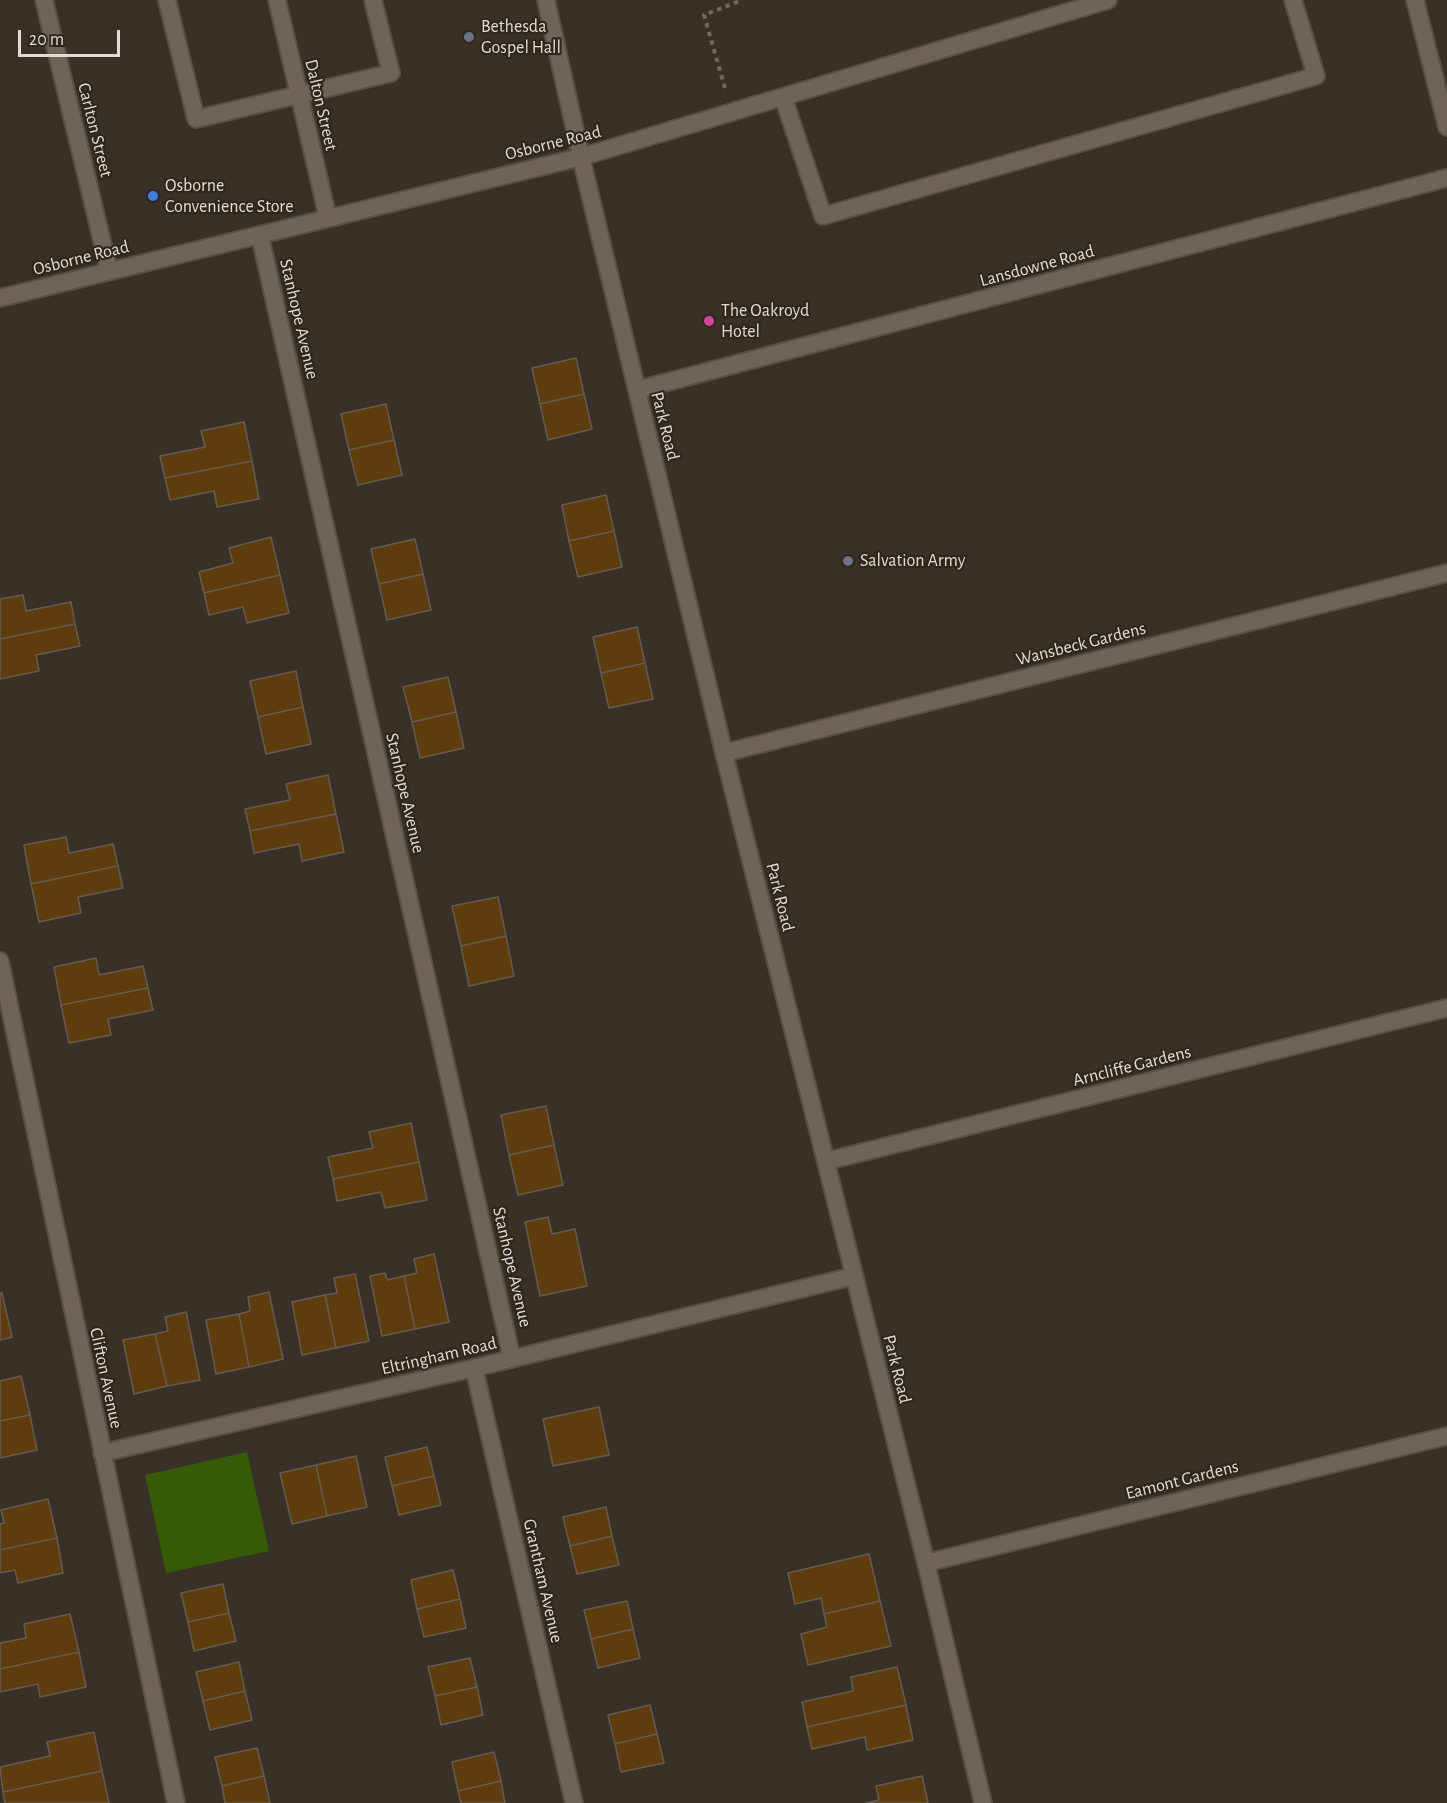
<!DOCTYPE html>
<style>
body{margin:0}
#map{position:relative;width:1447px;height:1803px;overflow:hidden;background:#393127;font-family:"Alegreya Sans",sans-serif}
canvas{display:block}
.scale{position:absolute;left:18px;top:30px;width:102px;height:27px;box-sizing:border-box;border:3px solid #e2dcd6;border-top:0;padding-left:8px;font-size:18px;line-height:21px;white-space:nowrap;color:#e2dcd6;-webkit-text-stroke:4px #2f271e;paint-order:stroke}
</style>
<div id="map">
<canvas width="1447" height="1803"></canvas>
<div class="scale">20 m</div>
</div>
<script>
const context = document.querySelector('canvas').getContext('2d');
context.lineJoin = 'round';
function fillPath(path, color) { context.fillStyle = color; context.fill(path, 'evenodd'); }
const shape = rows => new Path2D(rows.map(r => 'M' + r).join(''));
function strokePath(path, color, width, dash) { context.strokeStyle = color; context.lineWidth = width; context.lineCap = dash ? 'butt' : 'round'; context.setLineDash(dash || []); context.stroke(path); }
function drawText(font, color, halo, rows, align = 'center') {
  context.font = font + ' "Alegreya Sans",sans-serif'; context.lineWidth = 4.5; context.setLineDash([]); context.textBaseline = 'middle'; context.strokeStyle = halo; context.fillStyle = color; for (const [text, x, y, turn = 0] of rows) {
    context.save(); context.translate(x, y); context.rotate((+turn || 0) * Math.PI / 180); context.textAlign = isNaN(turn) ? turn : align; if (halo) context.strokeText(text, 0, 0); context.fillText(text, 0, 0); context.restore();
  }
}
const green = shape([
 [247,1452,269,1551,166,1573,145,1475]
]);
const building = shape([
 [576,358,584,394,540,404,532,368,576,358],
 [584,394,592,429,548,440,540,404,584,394],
 [386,404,394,440,349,450,341,414,386,404],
 [244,422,252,461,165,478,160,456,205,447,201,431,244,422],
 [394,440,402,475,358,485,349,450,394,440],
 [252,461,259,499,217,507,214,491,170,500,165,478,252,461],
 [606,495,614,531,569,541,562,505,606,495],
 [614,531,622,567,578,577,569,541,614,531],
 [271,537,280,575,204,593,199,572,233,563,229,548,271,537],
 [415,539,423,574,379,584,371,549,415,539],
 [423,574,431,610,387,620,379,584,423,574],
 [280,575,289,613,247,623,243,607,209,615,204,593,280,575],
 [23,595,26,611,71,602,75,624,0,639,0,599,23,595],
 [75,624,80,646,36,655,39,671,0,679,0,639,75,624],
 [637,627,645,663,601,673,593,637,637,627],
 [645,663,653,699,609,708,601,673,645,663],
 [296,671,303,707,258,717,250,681,296,671],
 [448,677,456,712,412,722,403,687,448,677],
 [303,707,311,744,266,754,258,717,303,707],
 [456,712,464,748,420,758,412,722,456,712],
 [328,775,336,814,250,831,245,809,290,800,286,784,328,775],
 [336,814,344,852,302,861,299,844,254,853,250,831,336,814],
 [66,837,69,853,113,844,118,866,31,884,24,845,66,837],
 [118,866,123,888,78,897,81,913,39,922,31,884,118,866],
 [498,897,506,936,461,946,452,906,498,897],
 [506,936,514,976,469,986,461,946,506,936],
 [96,958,99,975,143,966,148,988,61,1005,54,967,96,958],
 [148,988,153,1010,108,1019,111,1035,69,1043,61,1005,148,988],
 [546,1106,554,1145,509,1155,501,1115,546,1106],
 [411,1123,419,1162,333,1179,328,1157,373,1148,369,1132,411,1123],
 [554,1145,563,1185,518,1195,509,1155,554,1145],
 [419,1162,427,1200,385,1208,381,1192,337,1201,333,1179,419,1162],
 [548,1217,552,1234,575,1229,587,1286,540,1296,525,1222,548,1217],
 [434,1254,449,1322,415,1329,404,1276,417,1273,414,1259,434,1254],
 [385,1273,387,1280,404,1276,415,1329,382,1336,370,1276,385,1273],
 [355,1274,369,1341,336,1348,325,1295,337,1293,334,1278,355,1274],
 [269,1292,283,1359,249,1367,239,1314,250,1311,248,1297,269,1292],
 [0,1293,2,1293,12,1337,0,1340,0,1293],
 [325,1295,336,1348,302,1355,292,1302,325,1295],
 [186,1312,200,1380,167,1386,155,1334,168,1331,165,1317,186,1312],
 [239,1314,249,1367,216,1374,206,1320,239,1314],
 [155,1334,167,1386,134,1394,123,1340,155,1334],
 [21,1376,30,1415,0,1421,0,1381,21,1376],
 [599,1407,609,1455,553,1466,543,1419,599,1407],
 [30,1415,37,1450,0,1458,0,1421,30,1415],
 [427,1447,434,1476,392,1486,385,1457,427,1447],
 [356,1456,367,1507,327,1516,316,1465,356,1456],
 [316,1465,327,1516,292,1524,280,1473,316,1465],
 [434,1476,441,1505,399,1515,392,1486,434,1476],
 [48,1499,57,1538,0,1550,0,1524,4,1523,1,1510,48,1499],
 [606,1507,612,1536,570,1546,563,1517,606,1507],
 [612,1536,619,1565,577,1574,570,1546,612,1536],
 [57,1538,63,1573,18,1583,15,1570,0,1573,0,1550,57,1538],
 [869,1554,880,1601,824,1614,821,1598,795,1604,788,1573,869,1554],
 [453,1570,460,1599,417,1609,411,1580,453,1570],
 [223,1584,229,1613,188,1622,181,1593,223,1584],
 [460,1599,466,1628,424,1637,417,1609,460,1599],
 [627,1601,633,1629,591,1639,584,1610,627,1601],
 [880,1601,891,1646,808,1665,801,1634,827,1627,824,1614,880,1601],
 [229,1613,236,1641,194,1651,188,1622,229,1613],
 [70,1614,79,1652,0,1669,0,1643,26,1638,24,1624,70,1614],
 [633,1629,640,1658,598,1668,591,1639,633,1629],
 [79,1652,86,1687,40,1697,38,1684,0,1692,0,1669,79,1652],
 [470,1658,477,1687,435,1696,428,1667,470,1658],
 [239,1662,245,1691,203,1701,196,1672,239,1662],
 [897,1667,906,1705,807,1727,802,1702,853,1691,851,1677,897,1667],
 [477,1687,483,1715,441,1725,435,1696,477,1687],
 [245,1691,252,1720,210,1730,203,1701,245,1691],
 [650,1705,657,1734,615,1744,608,1715,650,1705],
 [906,1705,913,1740,867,1750,865,1737,812,1749,807,1727,906,1705],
 [94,1732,102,1771,3,1792,0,1767,50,1756,47,1742,94,1732],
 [657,1734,664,1763,621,1772,615,1744,657,1734],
 [257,1748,264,1776,222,1786,215,1757,257,1748],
 [494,1752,501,1781,458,1791,452,1762,494,1752],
 [102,1771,109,1803,5,1803,3,1792,102,1771],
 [264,1776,270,1803,225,1803,222,1786,264,1776],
 [922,1776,928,1803,866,1803,879,1800,876,1786,922,1776],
 [501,1781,505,1803,461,1803,458,1791,501,1781]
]);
const path = shape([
 [725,88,704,15,742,0]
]);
const service = shape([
 [167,0,196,119,391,73,373,0],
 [783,97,823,216,1316,76,1293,0]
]);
const minor = shape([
 [44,0,109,270],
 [277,0,328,218],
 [1415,0,1447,127],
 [260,236,512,1359],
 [0,298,581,157,1108,0],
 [637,390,1447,178],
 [724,753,1447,573],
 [0,961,176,1803],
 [827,1161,1447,1008],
 [474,1368,574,1803],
 [102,1453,474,1368,854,1276],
 [926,1563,1447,1436]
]);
const tertiary = shape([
 [546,0,581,157,724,753,926,1563,983,1803]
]);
const markers = [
 [469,37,6,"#6b7280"],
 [153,196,6,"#3f7fe0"],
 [709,321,6,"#d1479c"],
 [848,561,6,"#6b7280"]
];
const poiNames = [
 ["Bethesda",481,27],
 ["Gospel Hall",481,48],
 ["Osborne",165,186],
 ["Convenience Store",165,207],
 ["The Oakroyd",721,311],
 ["Hotel",721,332],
 ["Salvation Army",860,561]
];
const streetNames = [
 ["Dalton Street",321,105,77],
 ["Carlton Street",95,130,76],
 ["Osborne Road",553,143,-14],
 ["Osborne Road",81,258,-14],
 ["Lansdowne Road",1037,266,-15],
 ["Stanhope Avenue",299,319,77],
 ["Park Road",665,426,76],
 ["Wansbeck Gardens",1081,644,-14],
 ["Stanhope Avenue",405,793,77],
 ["Park Road",780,897,76],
 ["Arncliffe Gardens",1132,1066,-14],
 ["Stanhope Avenue",512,1267,77],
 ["Eltringham Road",439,1356,-13],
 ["Park Road",897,1369,76],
 ["Clifton Avenue",106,1378,78],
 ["Eamont Gardens",1182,1480,-14],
 ["Grantham Avenue",543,1581,77]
];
fillPath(green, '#365b06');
fillPath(building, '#5e3c0e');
strokePath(building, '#655c51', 1.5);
strokePath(service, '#565047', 20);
strokePath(minor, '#565047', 20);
strokePath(tertiary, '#565047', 20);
strokePath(path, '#716a61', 4, [4.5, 4.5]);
strokePath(service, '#6e645a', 16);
strokePath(minor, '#6e645a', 16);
strokePath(tertiary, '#6e645a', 16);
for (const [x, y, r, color] of markers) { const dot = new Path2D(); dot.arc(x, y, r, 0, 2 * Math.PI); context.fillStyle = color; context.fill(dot); strokePath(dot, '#2f271e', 2); }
drawText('18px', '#e2dcd6', '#2f271e', poiNames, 'left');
drawText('18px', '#e2dcd6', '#2f271e', streetNames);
</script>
